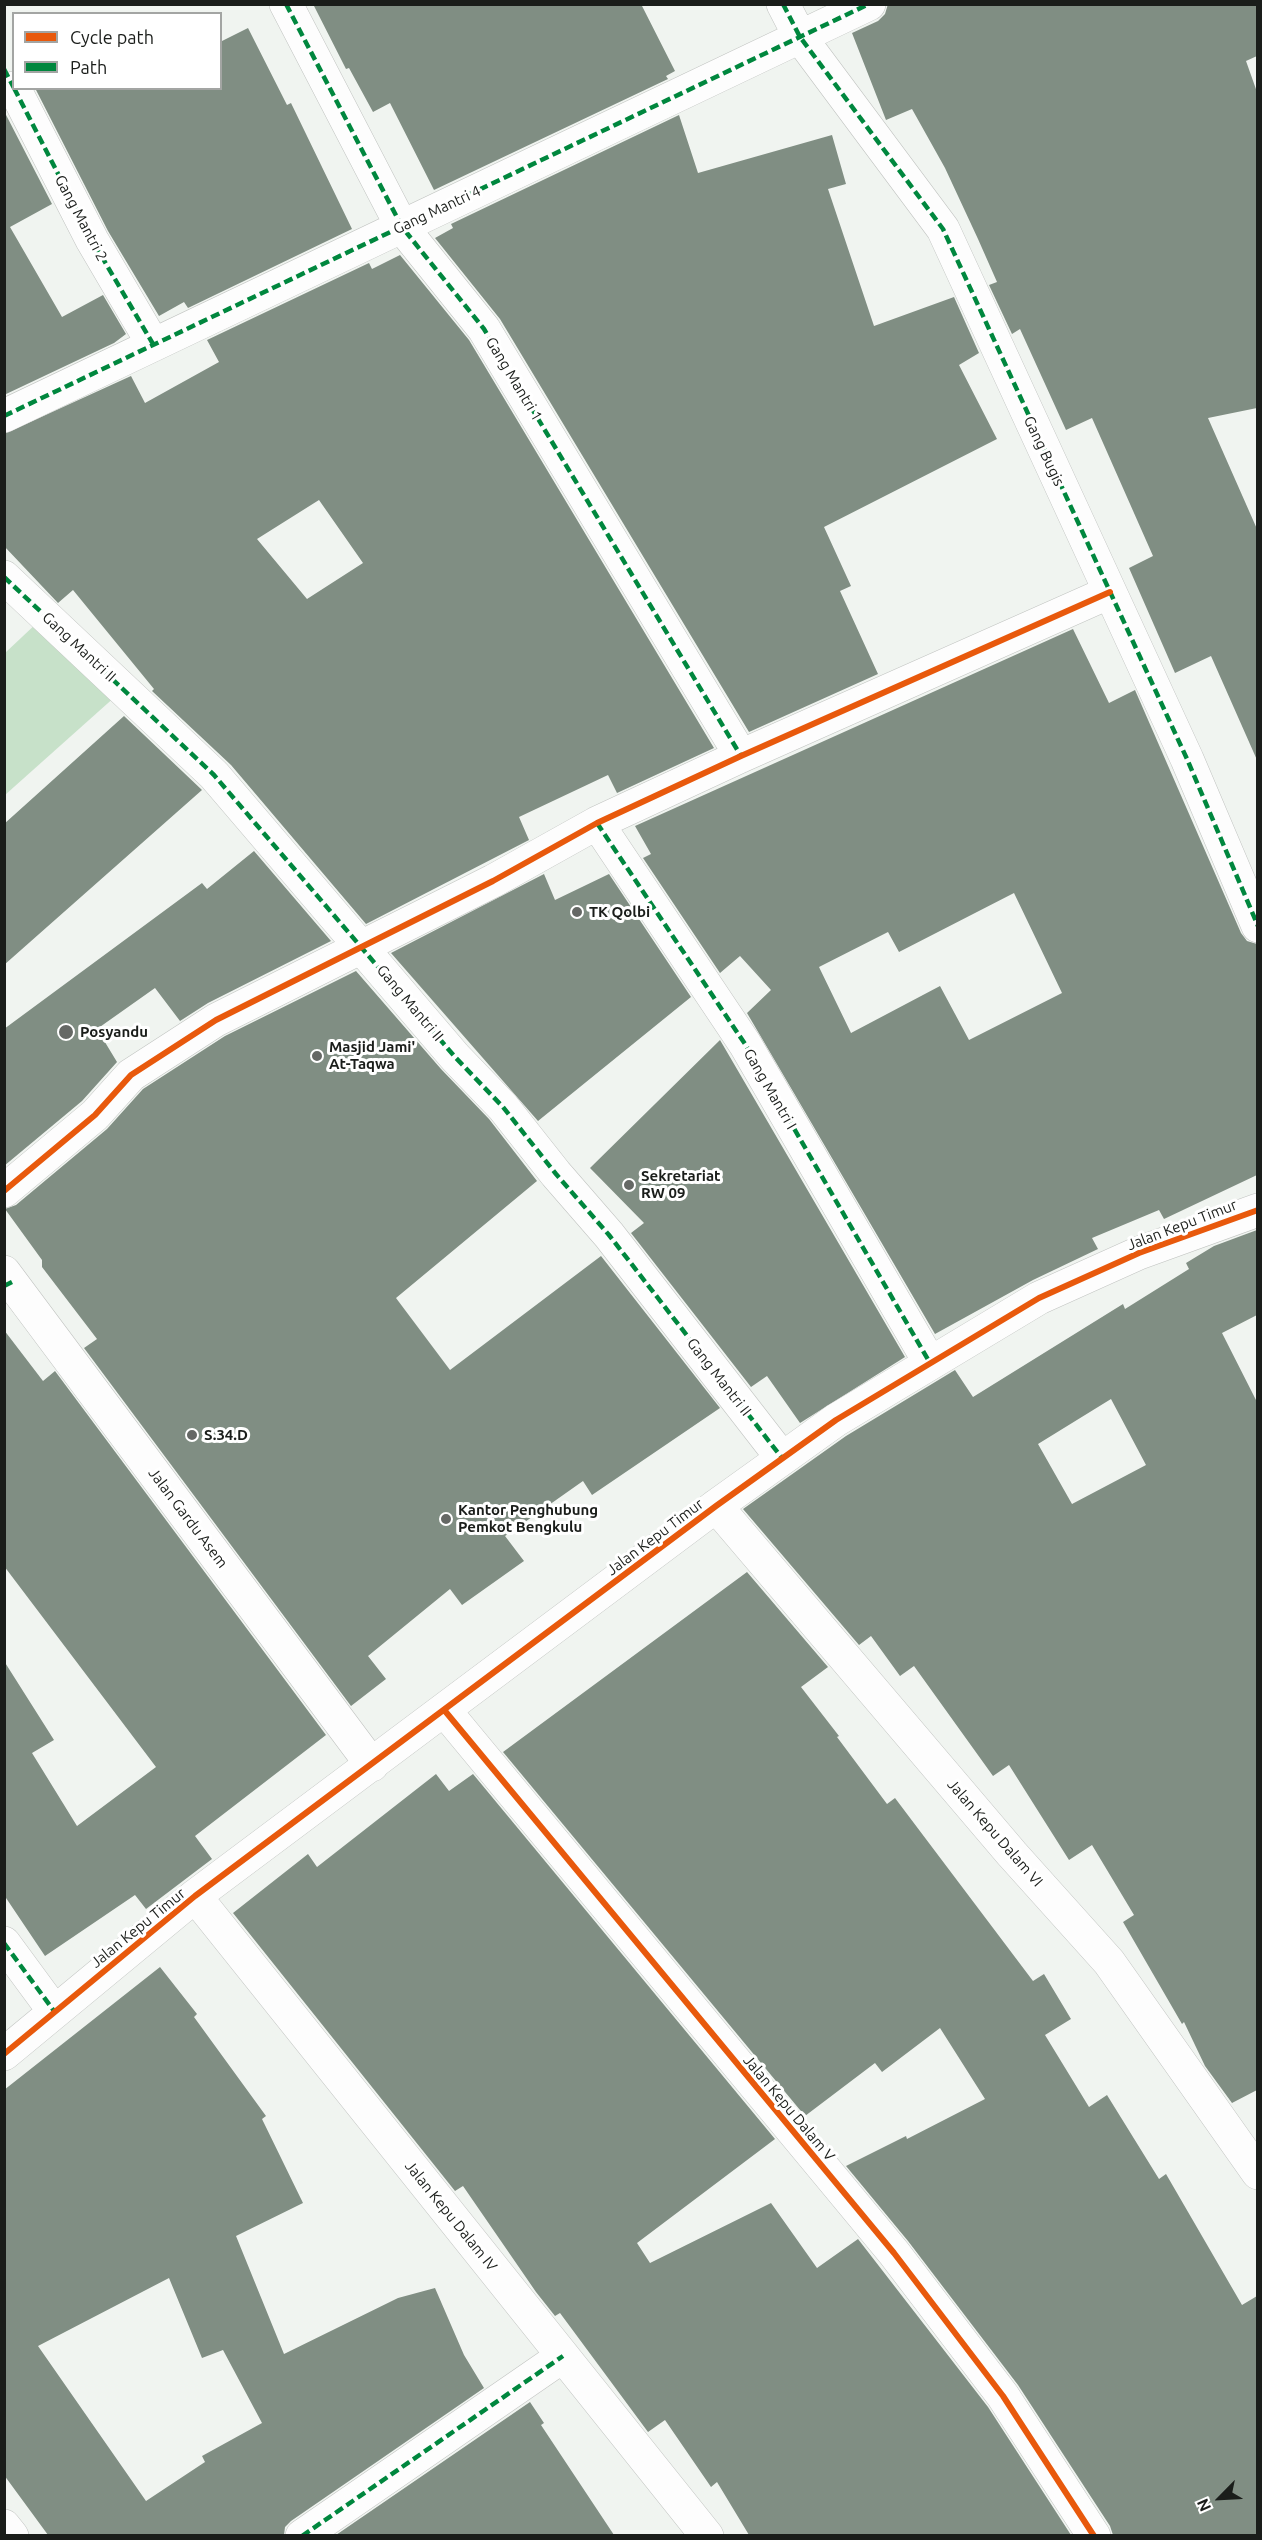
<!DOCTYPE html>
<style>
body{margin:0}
#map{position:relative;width:1262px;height:2540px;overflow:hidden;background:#f0f4f0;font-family:Ubuntu,sans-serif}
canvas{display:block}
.frame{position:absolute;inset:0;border:6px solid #1a1d1a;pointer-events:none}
.legend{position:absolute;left:12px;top:12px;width:210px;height:78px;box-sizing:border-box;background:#fff;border:2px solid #a3a5a3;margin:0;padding:8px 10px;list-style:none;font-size:18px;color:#1a1d1a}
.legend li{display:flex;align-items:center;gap:12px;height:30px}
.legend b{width:30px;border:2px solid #a3a5a3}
.north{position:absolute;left:1190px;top:2468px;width:60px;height:60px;-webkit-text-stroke:4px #fff;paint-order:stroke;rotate:246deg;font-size:16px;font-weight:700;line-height:24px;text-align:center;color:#1a1d1a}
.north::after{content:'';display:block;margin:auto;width:21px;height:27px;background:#1a1d1a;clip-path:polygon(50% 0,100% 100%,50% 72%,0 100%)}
</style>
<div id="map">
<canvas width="1262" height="2540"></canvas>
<div class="frame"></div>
<ul class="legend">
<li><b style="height:8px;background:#e8590c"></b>Cycle path</li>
<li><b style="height:8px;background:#00873e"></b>Path</li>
</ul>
<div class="north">N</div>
</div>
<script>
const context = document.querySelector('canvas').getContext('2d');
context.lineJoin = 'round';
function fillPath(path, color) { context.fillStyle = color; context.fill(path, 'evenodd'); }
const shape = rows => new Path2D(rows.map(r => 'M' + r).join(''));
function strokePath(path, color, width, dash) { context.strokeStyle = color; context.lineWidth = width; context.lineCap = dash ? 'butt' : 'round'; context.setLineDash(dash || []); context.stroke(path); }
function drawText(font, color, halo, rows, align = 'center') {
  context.font = font + ' Ubuntu,sans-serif'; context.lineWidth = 6; context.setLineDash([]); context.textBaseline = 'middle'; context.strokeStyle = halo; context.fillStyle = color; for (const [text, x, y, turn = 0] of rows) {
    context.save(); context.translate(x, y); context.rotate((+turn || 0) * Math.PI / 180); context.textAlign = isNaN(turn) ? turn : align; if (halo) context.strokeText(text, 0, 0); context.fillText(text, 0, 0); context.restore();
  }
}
const green = shape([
 [39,621,117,695,5,795,5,653]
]);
const building = shape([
 [313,4,641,4,675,71,666,76,668,79,434,190,390,103,373,112,349,68,346,69],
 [888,4,1257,4,1257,56,1246,61,1257,92,1257,408,1208,418,1257,529,1257,760,1211,656,1175,673,1129,568,1153,556,1092,418,1066,430,1020,329,1012,334,989,285,997,282,978,239,945,168,912,109,886,120,852,33,878,21,885,14],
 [248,28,287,105,291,103,352,229,188,308,184,302,159,316,108,231,35,88,220,88,220,42],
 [4,111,52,204,10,227,62,317,103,295,126,334,114,343,4,395],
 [679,115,698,173,832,135,846,184,828,189,874,326,954,297,979,353,959,365,997,439,824,527,851,586,840,591,878,674,749,732,500,319,435,238,453,228,451,224],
 [400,255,469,340,714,748,617,793,608,775,519,817,529,840,366,924,231,765,152,691,154,689,73,590,58,603,4,546,4,434,131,376,145,403,219,362,207,340,369,263,372,269],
 [319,500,363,563,307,599,257,539],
 [1073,629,1109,703,1135,690,1241,933,1247,941,1257,944,1257,1175,1164,1219,1159,1210,1092,1238,1098,1249,1033,1280,935,1334,747,1013,771,990,740,956,720,973,643,858,651,854,635,826],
 [1014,893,1062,993,969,1040,940,986,851,1033,819,967,888,932,899,952],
 [124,716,202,790,4,965,4,824],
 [254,851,331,941,208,1003,180,1021,155,988,97,1029,117,1062,82,1101,4,1166,4,1029,202,883,207,889],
 [544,874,555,900,609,874,691,997,538,1121,391,953],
 [356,971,441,1069,489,1119,537,1181,396,1298,450,1370,601,1256,720,1408,592,1495,583,1481,505,1536,524,1561,462,1605,450,1589,368,1656,386,1679,351,1706,84,1348,97,1339,42,1267,42,1260,5,1209,16,1205,107,1129,143,1089,225,1036],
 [720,1040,905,1357,800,1423,767,1376,751,1387,631,1233,644,1223,590,1168],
 [1257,1230,1257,1315,1222,1333,1257,1402,1257,2090,1232,2103,1205,2066,1184,2022,1182,2024,1123,1922,1134,1915,1092,1845,1069,1860,1009,1765,993,1776,914,1666,900,1676,871,1636,859,1645,743,1509,846,1436,955,1370,973,1397,1123,1304,1125,1309,1189,1269,1186,1263,1214,1246],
 [1111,1399,1146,1465,1072,1504,1038,1444],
 [4,1330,43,1381,55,1371,326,1735,195,1836,212,1859,146,1909,135,1895,45,1956,4,1895,4,1661,54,1740,32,1753,77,1826,156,1767,4,1566],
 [747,1572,828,1667,801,1687,839,1736,837,1737,887,1804,895,1798,1033,1981,1044,1974,1071,2019,1045,2035,1089,2107,1107,2095,1159,2179,1166,2174,1242,2305,1257,2296,1257,2535,1113,2535,1110,2526,1018,2385,908,2241,846,2166,906,2136,907,2139,985,2099,940,2028,882,2072,875,2063,805,2116,503,1752],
 [436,1774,449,1791,473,1774,775,2139,637,2243,650,2263,771,2203,817,2268,858,2239,988,2407,1071,2535,749,2535,717,2482,711,2487,665,2420,648,2432,560,2313,555,2316,536,2292,463,2186,455,2191,233,1913,308,1854,317,1867],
 [160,1967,197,2014,194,2017,266,2116,262,2119,303,2203,236,2236,284,2354,398,2298,435,2288,464,2355,484,2388,291,2521,285,2527,284,2535,48,2535,4,2475,4,2090],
 [169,2278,202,2358,223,2350,262,2423,202,2456,205,2462,146,2501,38,2346],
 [530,2402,544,2423,541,2425,614,2535,336,2535]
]);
const minor = shape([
 [286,4,402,227,484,329,741,756],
 [783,4,800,37,943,229,1187,759,1258,926],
 [14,88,92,240,153,344],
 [4,416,869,4],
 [4,577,214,775,455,1057,503,1107,556,1174,609,1235,782,1458],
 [597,823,745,1044,930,1363],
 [4,1191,95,1115,131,1075,216,1020,493,881,597,823,741,756,1110,592],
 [4,1272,372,1765],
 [716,1506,1012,1854,1109,1962,1258,2173],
 [445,1711,894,2253,1003,2396,1094,2536],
 [195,1896,707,2536],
 [4,1943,54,2011],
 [4,2054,195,1896,716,1506,836,1420,1039,1298,1139,1253,1258,1210],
 [4,2526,12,2536],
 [302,2536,563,2356]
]);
const quiet = shape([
 [286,4,402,227,484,329,741,756],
 [783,4,800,37,943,229,1187,759,1258,926],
 [4,69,14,88],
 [14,88,92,240,153,344],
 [4,416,869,4],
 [4,577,214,775,455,1057,503,1107,556,1174,609,1235,782,1458],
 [597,823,745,1044,930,1363],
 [4,1286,12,1282],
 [4,1943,54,2011],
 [302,2536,563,2356]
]);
const cycleway = shape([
 [4,1191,95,1115,131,1075,216,1020,493,881,597,823,741,756,1110,592],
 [445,1711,894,2253,1003,2396,1094,2536],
 [4,2054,195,1896,716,1506,836,1420,1039,1298,1139,1253,1258,1210]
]);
const markers = [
 [577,912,6,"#656865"],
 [66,1032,8,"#656865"],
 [317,1056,6,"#656865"],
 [629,1185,6,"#656865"],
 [192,1435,6,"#656865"],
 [446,1519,6,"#656865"]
];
const streetNames = [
 ["Gang Mantri 4",437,210,-25],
 ["Gang Mantri 2",81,218,62],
 ["Gang Mantri 1",514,379,59],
 ["Gang Bugis",1044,451,65],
 ["Gang Mantri II",79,647,43],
 ["Gang Mantri II",410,1003,50],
 ["Gang Mantri I",770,1089,60],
 ["Jalan Kepu Timur",1182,1225,-21],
 ["Gang Mantri II",719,1377,52],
 ["Jalan Gardu Asem",188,1518,53],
 ["Jalan Kepu Timur",655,1537,-37],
 ["Jalan Kepu Dalam VI",995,1833,49],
 ["Jalan Kepu Timur",138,1928,-39],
 ["Jalan Kepu Dalam V",789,2108,50],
 ["Jalan Kepu Dalam IV",451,2216,51]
];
const poiNames = [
 ["TK Qolbi",589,912],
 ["Posyandu",80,1032],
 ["Masjid Jami'",329,1047],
 ["At-Taqwa",329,1064],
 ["Sekretariat",641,1176],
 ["RW 09",641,1193],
 ["S.34.D",204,1435],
 ["Kantor Penghubung",458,1510],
 ["Pemkot Bengkulu",458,1527]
];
fillPath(green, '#c7e1c9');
fillPath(building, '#808e83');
strokePath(minor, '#c0c3c0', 34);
strokePath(minor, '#fdfdfd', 33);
strokePath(quiet, '#00873e', 4.5, [9, 4.5]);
strokePath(cycleway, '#e8590c', 6);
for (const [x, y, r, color] of markers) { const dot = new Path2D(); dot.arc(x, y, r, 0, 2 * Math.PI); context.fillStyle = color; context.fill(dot); strokePath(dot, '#fff', 2); }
drawText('15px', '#1a1d1a', '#fff', streetNames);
drawText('bold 15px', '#1a1d1a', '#fff', poiNames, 'left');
</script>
